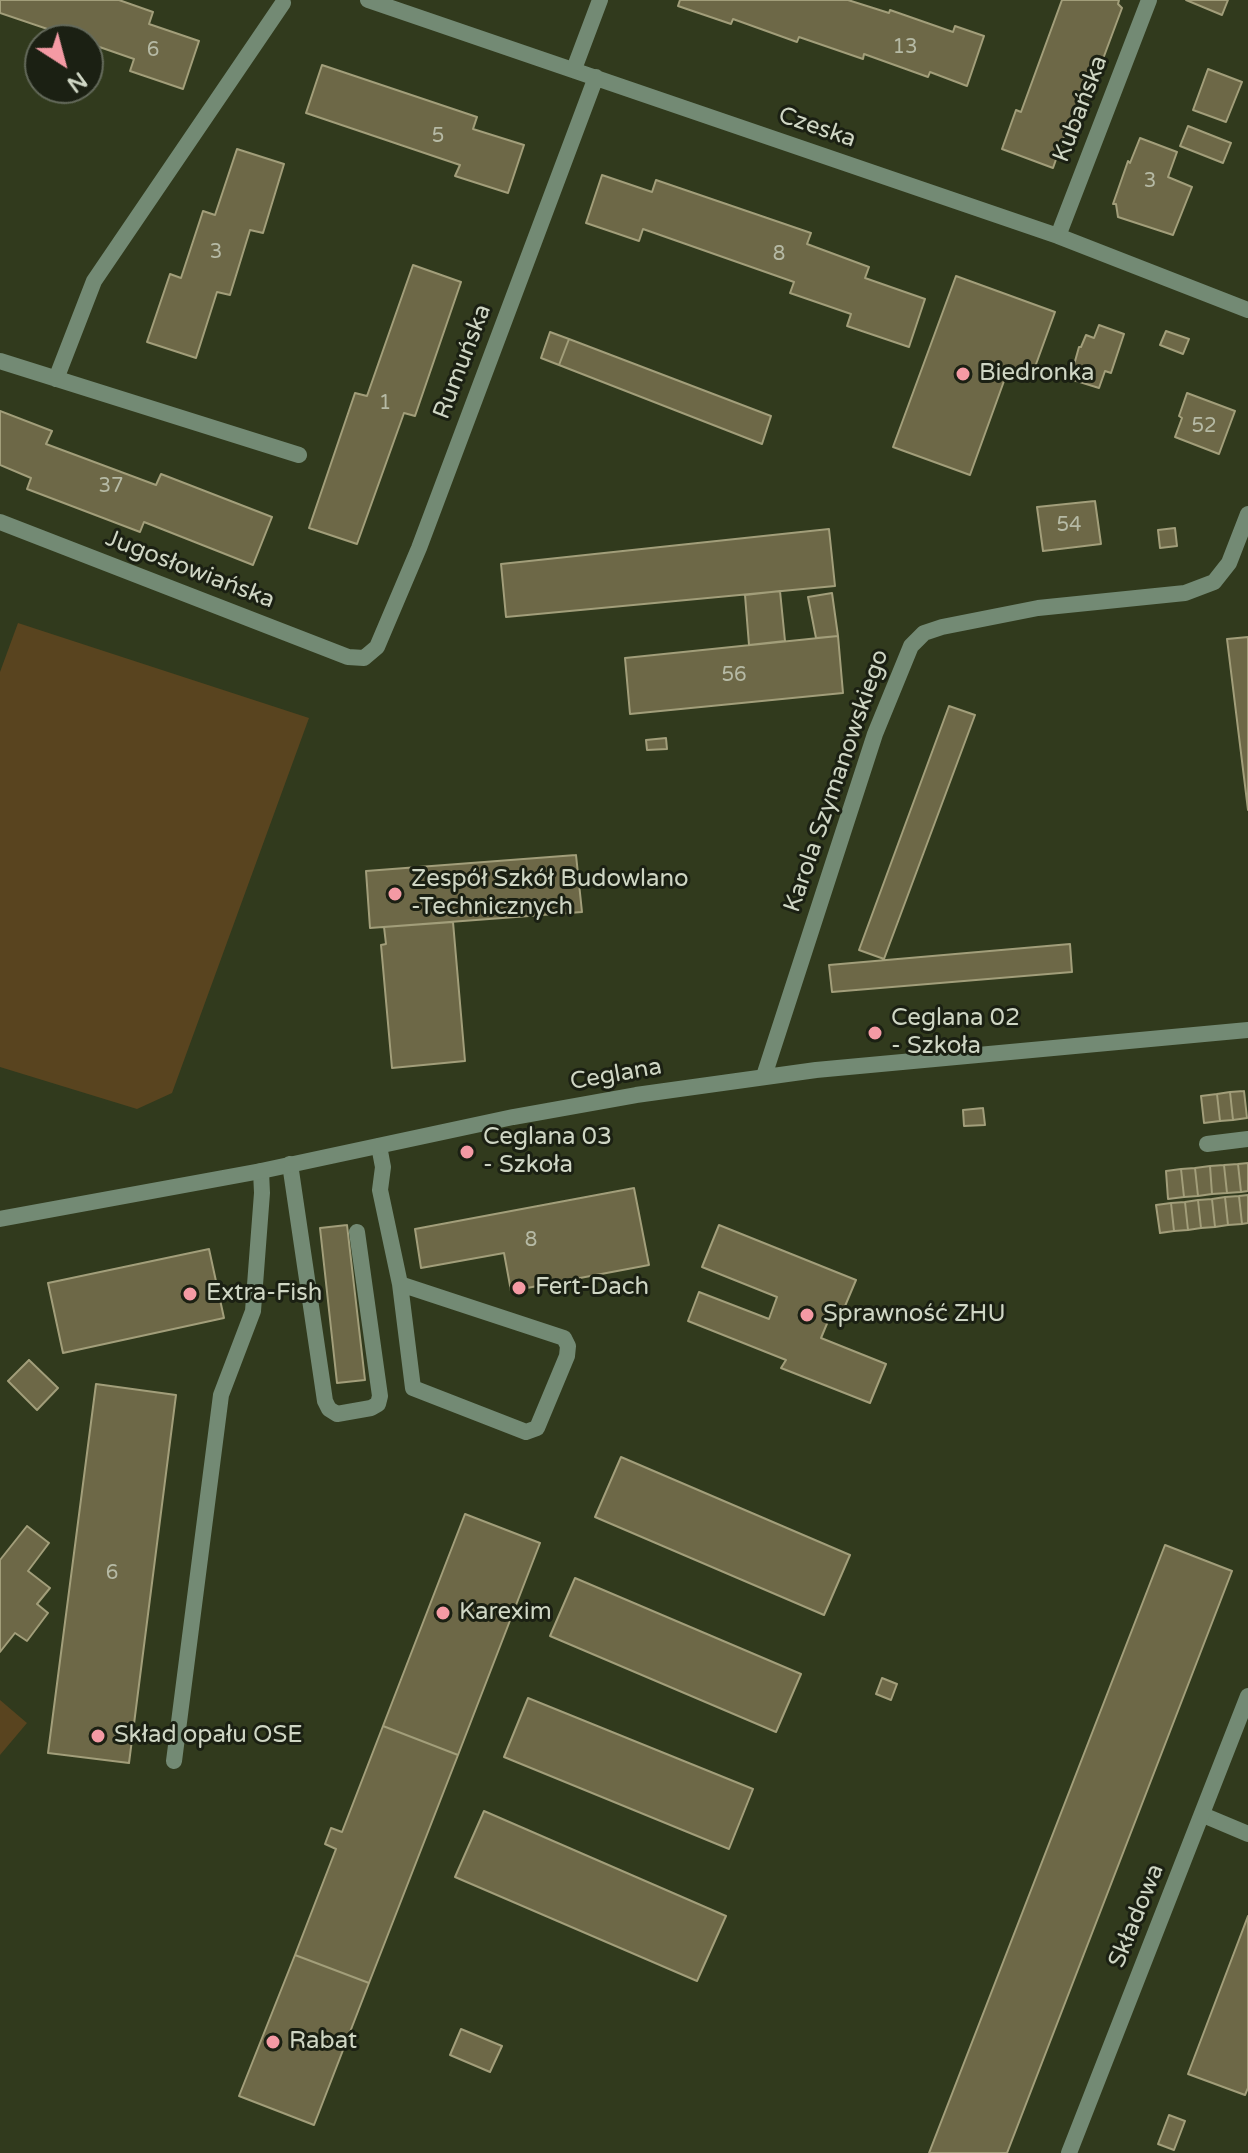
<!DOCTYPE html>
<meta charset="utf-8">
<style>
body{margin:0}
#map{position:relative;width:1248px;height:2153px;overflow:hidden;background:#313a1d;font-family:"Varela Round",sans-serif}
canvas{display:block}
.north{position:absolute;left:24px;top:24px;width:80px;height:80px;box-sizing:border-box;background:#1b2013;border:2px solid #63695a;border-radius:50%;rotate:144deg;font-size:22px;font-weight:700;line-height:32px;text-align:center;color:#cfd6c4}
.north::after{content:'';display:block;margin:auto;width:28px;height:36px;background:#f49aa4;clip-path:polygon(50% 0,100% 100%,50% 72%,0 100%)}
</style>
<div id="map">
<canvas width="1248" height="2153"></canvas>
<div class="north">N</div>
</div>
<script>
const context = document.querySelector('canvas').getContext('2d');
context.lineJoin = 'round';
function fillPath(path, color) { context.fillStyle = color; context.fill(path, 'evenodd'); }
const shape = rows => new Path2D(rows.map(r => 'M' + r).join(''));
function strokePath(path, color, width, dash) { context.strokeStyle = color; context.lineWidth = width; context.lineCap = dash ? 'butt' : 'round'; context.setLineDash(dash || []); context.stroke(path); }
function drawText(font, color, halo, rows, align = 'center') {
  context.font = font + ' "Varela Round",sans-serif'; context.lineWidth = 6; context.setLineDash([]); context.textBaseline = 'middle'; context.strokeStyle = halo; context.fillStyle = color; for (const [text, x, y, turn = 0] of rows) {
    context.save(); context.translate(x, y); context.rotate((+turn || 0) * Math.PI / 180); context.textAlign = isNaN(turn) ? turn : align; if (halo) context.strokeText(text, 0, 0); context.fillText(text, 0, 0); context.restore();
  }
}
const green = shape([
 [18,623,309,718,172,1093,137,1109,0,1067,0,672],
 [0,1700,27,1723,0,1755]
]);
const building = shape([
 [0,0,119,0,153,12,149,24,199,41,183,89,130,71,134,59,88,43,88,40,80,40,0,13,0,0],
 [680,0,848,0,889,13,890,10,953,32,955,26,984,36,967,86,930,72,928,77,864,54,863,59,799,37,797,42,733,19,731,24,678,6,680,0],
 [1062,0,1119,0,1118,4,1122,8,1075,134,1066,131,1053,168,1002,149,1016,110,1021,112,1062,0],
 [1186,0,1228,0,1222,15,1186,0],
 [322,65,477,117,473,129,524,145,508,193,455,176,460,165,306,113,322,65],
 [1208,69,1242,82,1226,122,1193,110,1208,69],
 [1188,126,1231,143,1223,163,1180,146,1188,126],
 [1140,138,1177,152,1168,177,1192,187,1173,235,1118,217,1116,204,1113,204,1128,161,1130,163,1140,138],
 [237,149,284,164,263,233,250,230,230,295,217,292,196,358,147,342,170,274,181,278,203,211,215,215,237,149],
 [602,175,652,192,656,180,811,233,807,244,869,267,865,278,925,299,909,347,847,326,851,314,790,293,794,282,643,229,639,241,586,223,602,175],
 [413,265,461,282,415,416,404,413,357,544,309,528,355,393,367,396,413,265],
 [956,276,1055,312,1031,378,1008,370,970,475,893,447,956,276],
 [1099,325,1124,334,1111,373,1105,371,1099,388,1070,379,1079,347,1081,347,1086,335,1094,338,1099,325],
 [1166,331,1189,339,1183,354,1160,345,1166,331],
 [550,332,569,339,559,365,541,358,550,332],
 [569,339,771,416,762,444,559,365,569,339],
 [1187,393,1235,411,1219,454,1175,437,1182,418,1179,416,1187,393],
 [0,411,52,431,46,444,156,485,161,474,272,517,253,565,144,522,140,532,27,489,31,478,0,465,0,411],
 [1095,501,1101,544,1043,551,1037,507,1095,501],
 [1175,528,1177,546,1160,548,1158,530,1175,528],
 [829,529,835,586,506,617,501,564,829,529],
 [780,591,785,641,749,645,745,595,780,591],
 [832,593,838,636,816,638,808,597,832,593],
 [838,636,843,693,630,714,625,658,838,636],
 [1248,637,1248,810,1227,639,1248,637],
 [949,706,975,715,884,959,859,950,949,706],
 [666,738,667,749,647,750,646,740,666,738],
 [576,855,582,912,370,928,366,871,576,855],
 [453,922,465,1061,392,1068,381,945,386,944,384,927,453,922],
 [1070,944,1072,972,832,992,829,965,1070,944],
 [1244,1091,1247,1118,1233,1120,1230,1092,1244,1091],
 [1230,1092,1233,1120,1220,1121,1217,1094,1230,1092],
 [1217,1094,1220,1121,1204,1123,1201,1096,1217,1094],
 [983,1108,985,1125,964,1126,963,1110,983,1108],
 [1248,1163,1248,1191,1241,1192,1238,1164,1248,1163],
 [1238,1164,1241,1192,1227,1193,1224,1165,1238,1164],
 [1224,1165,1227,1193,1212,1194,1210,1166,1224,1165],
 [1210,1166,1212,1194,1198,1196,1195,1168,1210,1166],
 [1195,1168,1198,1196,1184,1197,1181,1169,1195,1168],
 [1181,1169,1184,1197,1168,1199,1166,1171,1181,1169],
 [634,1188,649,1265,511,1291,504,1253,421,1268,415,1229,634,1188],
 [1248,1195,1248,1223,1242,1224,1239,1196,1248,1195],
 [1239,1196,1242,1224,1228,1225,1225,1197,1239,1196],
 [1225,1197,1228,1225,1215,1227,1212,1199,1225,1197],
 [1212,1199,1215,1227,1201,1228,1198,1200,1212,1199],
 [1198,1200,1201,1228,1188,1230,1185,1202,1198,1200],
 [1185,1202,1188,1230,1174,1231,1171,1203,1185,1202],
 [1171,1203,1174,1231,1160,1233,1156,1205,1171,1203],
 [347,1225,365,1380,337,1383,320,1228,347,1225],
 [719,1225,856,1280,840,1318,831,1314,821,1338,886,1364,870,1403,781,1368,786,1360,688,1321,699,1292,769,1319,777,1297,702,1267,719,1225],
 [209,1249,224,1318,63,1353,48,1283,209,1249],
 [29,1360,58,1388,37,1410,8,1381,29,1360],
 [96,1384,176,1395,129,1763,48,1753,96,1384],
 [621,1457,850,1555,824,1615,595,1517,621,1457],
 [465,1514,540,1543,458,1755,383,1726,465,1514],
 [27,1526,49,1543,28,1571,50,1588,37,1604,48,1613,27,1641,15,1633,0,1652,0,1560,27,1526],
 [1165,1545,1232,1571,1007,2153,929,2153,1165,1545],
 [575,1578,801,1674,776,1732,550,1636,575,1578],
 [882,1678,897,1684,891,1700,876,1694,882,1678],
 [528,1698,753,1789,729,1849,504,1757,528,1698],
 [383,1726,458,1755,369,1983,295,1955,336,1849,325,1844,331,1828,342,1832,383,1726],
 [484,1811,726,1916,697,1981,455,1877,484,1811],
 [1248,1916,1248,2088,1245,2095,1188,2074,1248,1916],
 [295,1955,369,1983,314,2125,239,2096,295,1955],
 [461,2029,502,2046,490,2072,450,2055,461,2029],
 [1169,2115,1185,2121,1174,2150,1158,2144,1169,2115]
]);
const lane = shape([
 [1207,1144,1248,1139],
 [379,1146,383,1167,380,1190,400,1284,564,1338,568,1346,567,1356,537,1428,526,1432,413,1388,400,1284],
 [290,1164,325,1401,329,1409,337,1414,371,1408,378,1404,380,1396,357,1232],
 [174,1761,221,1395,253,1311,262,1193,261,1171],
 [1203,1815,1248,1834]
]);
const street = shape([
 [368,0,1058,236,1248,310],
 [574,69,600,0],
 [1058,236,1149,0],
 [0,361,299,455],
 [56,379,94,281,283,3],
 [0,522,348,657,364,658,377,647,419,548,596,77],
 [764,1076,875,734,911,646,924,633,942,627,1038,608,1185,593,1214,582,1229,563,1248,514],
 [0,1219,261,1171,513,1117,636,1095,816,1070,1248,1030],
 [1069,2153,1248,1696]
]);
const markers = [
 [963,374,8,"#f49aa4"],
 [395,894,8,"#f49aa4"],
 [875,1033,8,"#f49aa4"],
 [467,1152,8,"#f49aa4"],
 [519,1288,8,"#f49aa4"],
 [190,1294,8,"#f49aa4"],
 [807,1315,8,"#f49aa4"],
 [443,1613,8,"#f49aa4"],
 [98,1736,8,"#f49aa4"],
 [273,2042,8,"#f49aa4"]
];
const numberNames = [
 ["13",905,48],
 ["6",153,51],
 ["5",438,137],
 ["3",1150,182],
 ["3",216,253],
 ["8",779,255],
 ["1",385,404],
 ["52",1204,427],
 ["37",111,487],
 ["54",1069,526],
 ["56",734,676],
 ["8",531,1241],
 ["6",112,1574]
];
const streetNames = [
 ["Kubańska",1081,109,-69],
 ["Czeska",817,128,19],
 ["Rumuńska",463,362,-69],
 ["Jugosłowiańska",190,570,21],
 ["Karola Szymanowskiego",837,781,-71],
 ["Ceglana",616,1075,-10],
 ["Składowa",1137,1916,-68]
];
const poiNames = [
 ["Biedronka",979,374],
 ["Zespół Szkół Budowlano",411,880],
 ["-Technicznych",411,908],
 ["Ceglana 02",891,1019],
 ["- Szkoła",891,1047],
 ["Ceglana 03",483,1138],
 ["- Szkoła",483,1166],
 ["Fert-Dach",535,1288],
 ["Extra-Fish",206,1294],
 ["Sprawność ZHU",823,1315],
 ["Karexim",459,1613],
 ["Skład opału OSE",114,1736],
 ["Rabat",289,2042]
];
fillPath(green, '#59441f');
fillPath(building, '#6d6847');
strokePath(building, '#a29e7a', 2);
strokePath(lane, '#738a74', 16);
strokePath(street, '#738a74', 16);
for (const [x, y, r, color] of markers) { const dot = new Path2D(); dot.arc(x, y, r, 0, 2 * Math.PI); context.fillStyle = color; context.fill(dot); strokePath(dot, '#1b2013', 3); }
drawText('20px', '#b6baa5', null, numberNames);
drawText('24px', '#cfd6c4', '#1b2013', streetNames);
drawText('24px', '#cfd6c4', '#1b2013', poiNames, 'left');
</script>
